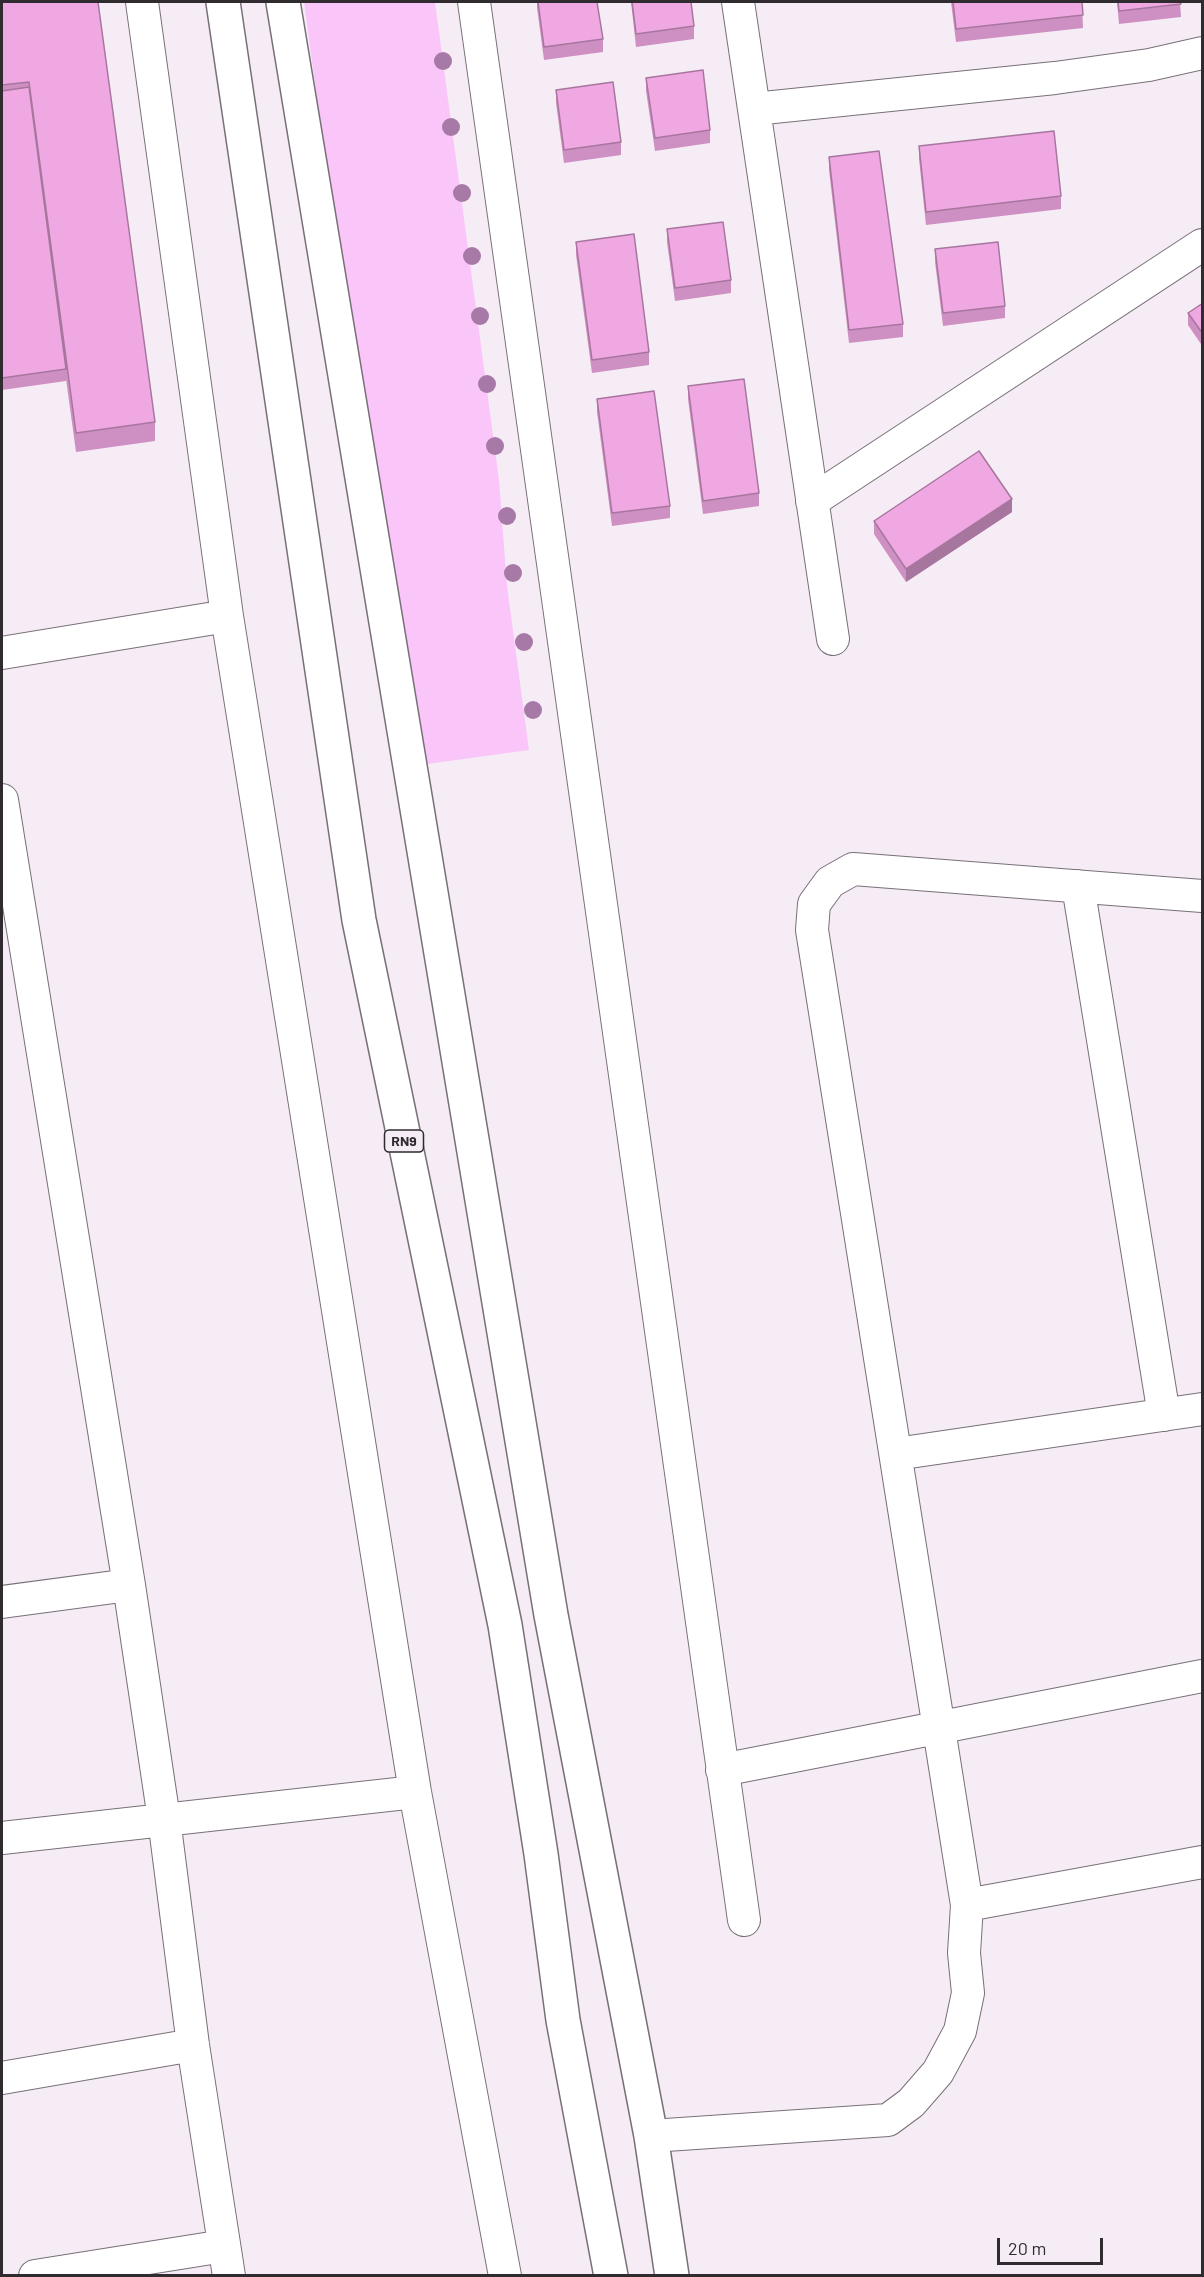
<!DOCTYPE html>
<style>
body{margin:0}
#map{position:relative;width:1204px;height:2277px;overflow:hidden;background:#f6ecf5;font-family:Barlow,sans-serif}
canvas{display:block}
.frame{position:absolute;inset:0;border:3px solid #2f2b2f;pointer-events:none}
.scale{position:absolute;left:997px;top:2238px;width:106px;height:27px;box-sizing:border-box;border:3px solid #2f2b2f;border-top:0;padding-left:8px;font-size:18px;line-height:21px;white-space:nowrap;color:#2f2b2f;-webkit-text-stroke:4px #f6ecf5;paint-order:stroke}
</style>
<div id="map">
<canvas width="1204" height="2277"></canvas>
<div class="frame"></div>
<div class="scale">20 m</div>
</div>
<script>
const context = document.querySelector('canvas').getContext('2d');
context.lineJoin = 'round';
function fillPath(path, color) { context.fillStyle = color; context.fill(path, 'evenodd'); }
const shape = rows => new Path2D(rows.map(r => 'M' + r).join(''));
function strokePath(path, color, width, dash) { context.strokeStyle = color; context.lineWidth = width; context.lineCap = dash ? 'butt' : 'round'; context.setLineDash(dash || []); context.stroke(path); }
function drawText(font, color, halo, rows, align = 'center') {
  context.font = font + ' Barlow,sans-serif'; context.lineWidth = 4.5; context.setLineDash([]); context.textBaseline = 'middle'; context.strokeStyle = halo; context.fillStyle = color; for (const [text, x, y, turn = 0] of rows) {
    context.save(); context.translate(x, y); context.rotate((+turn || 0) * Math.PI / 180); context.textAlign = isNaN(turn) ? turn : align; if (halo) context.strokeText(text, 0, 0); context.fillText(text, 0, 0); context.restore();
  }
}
const green = shape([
 [304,2,435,2,499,480,507,586,529,750,420,765,361,429]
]);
const minor = shape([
 [142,2,227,616,415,1792,505,2276],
 [474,2,744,1920],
 [738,2,833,639],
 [754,109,1055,78,1149,65,1202,53],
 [812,501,1202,245],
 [2,653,227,616],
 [2,800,129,1585,164,1819,193,2045,229,2276],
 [1078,886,1164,1415],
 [896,1454,1202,1409],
 [2,1602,129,1585],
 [722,1770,1202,1676],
 [2,1838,415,1792],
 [967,1905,1202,1862],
 [2,2078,193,2045],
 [651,2136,888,2120,911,2103,938,2072,960,2031,968,1993,964,1953,967,1905,812,930,814,904,830,882,853,869,1202,896],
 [35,2276,224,2246]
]);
const trunk = shape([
 [223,2,359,920,505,1625,541,1854,563,2020,611,2276],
 [283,2,551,1615,651,2136,672,2276]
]);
const trees = [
 [443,61],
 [451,127],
 [462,193],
 [472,256],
 [480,316],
 [487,384],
 [495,446],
 [507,516],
 [513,573],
 [524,642],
 [533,710]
];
const wall = shape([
 [2,2,155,422,155,441,76,452,66,379,66,381,2,390],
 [537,2,597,2,603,39,603,52,544,60,537,8],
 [631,2,691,2,694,26,694,39,636,47],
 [951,2,1082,2,1083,28,956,42],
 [1117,2,1180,2,1181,17,1119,24],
 [646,78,710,130,710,143,655,151,646,91],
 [556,90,621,142,621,155,564,163,556,103],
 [919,146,1061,196,1061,209,926,225,919,159],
 [829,157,903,324,903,337,849,343,829,170],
 [667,229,731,280,731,293,675,301,667,242],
 [576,242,649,352,649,365,592,373,576,255],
 [935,249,1005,306,1005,318,943,326,935,262],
 [1203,303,1203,347,1188,325,1188,313],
 [688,386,759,493,759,506,703,514,688,399],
 [597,399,670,506,670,518,612,526,597,412],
 [1012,512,906,582,874,534,874,521]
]);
const shadedWall = shape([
 [1012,499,1012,512,906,582,906,569]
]);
const building = shape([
 [2,2,98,2,155,422,76,433,29,82,2,85,2,2],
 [538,2,597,2,603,39,544,47,538,2],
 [632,2,691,2,694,26,636,34,632,2],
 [953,2,1082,2,1083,15,956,29,953,2],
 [1118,2,1180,2,1181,4,1119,11,1118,2],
 [703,70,710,130,655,138,646,78,703,70],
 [613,82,621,142,564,150,556,90,613,82],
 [29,87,66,369,2,378,2,91,29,87],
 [1054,131,1061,196,926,212,919,146,1054,131],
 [879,151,903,324,849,330,829,157,879,151],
 [723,222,731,280,675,288,667,229,723,222],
 [634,234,649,352,592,360,576,242,634,234],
 [998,242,1005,306,943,313,935,249,998,242],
 [1203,303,1203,334,1188,313,1203,303],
 [744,379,759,493,703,501,688,386,744,379],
 [654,391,670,506,612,513,597,399,654,391],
 [979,451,1012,499,906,569,874,521,979,451]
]);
const shields = [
 [404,1141,39]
];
const shieldNames = [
 ["RN9",404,1141]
];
fillPath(green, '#fac6f9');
strokePath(minor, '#787078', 34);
strokePath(trunk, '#787078', 36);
strokePath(minor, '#fff', 32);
strokePath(trunk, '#fff', 33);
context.fillStyle = '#a779a7';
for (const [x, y] of trees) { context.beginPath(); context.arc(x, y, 9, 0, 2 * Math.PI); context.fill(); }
fillPath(wall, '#ce90c2');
fillPath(shadedWall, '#a7769e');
fillPath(building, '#efa8e2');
strokePath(building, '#a7769e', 1.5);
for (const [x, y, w] of shields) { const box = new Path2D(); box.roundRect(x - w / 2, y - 11, w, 22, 4.5); context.fillStyle = '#f6ecf5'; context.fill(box); strokePath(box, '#2f2b2f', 1.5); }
drawText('bold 14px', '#2f2b2f', null, shieldNames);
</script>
